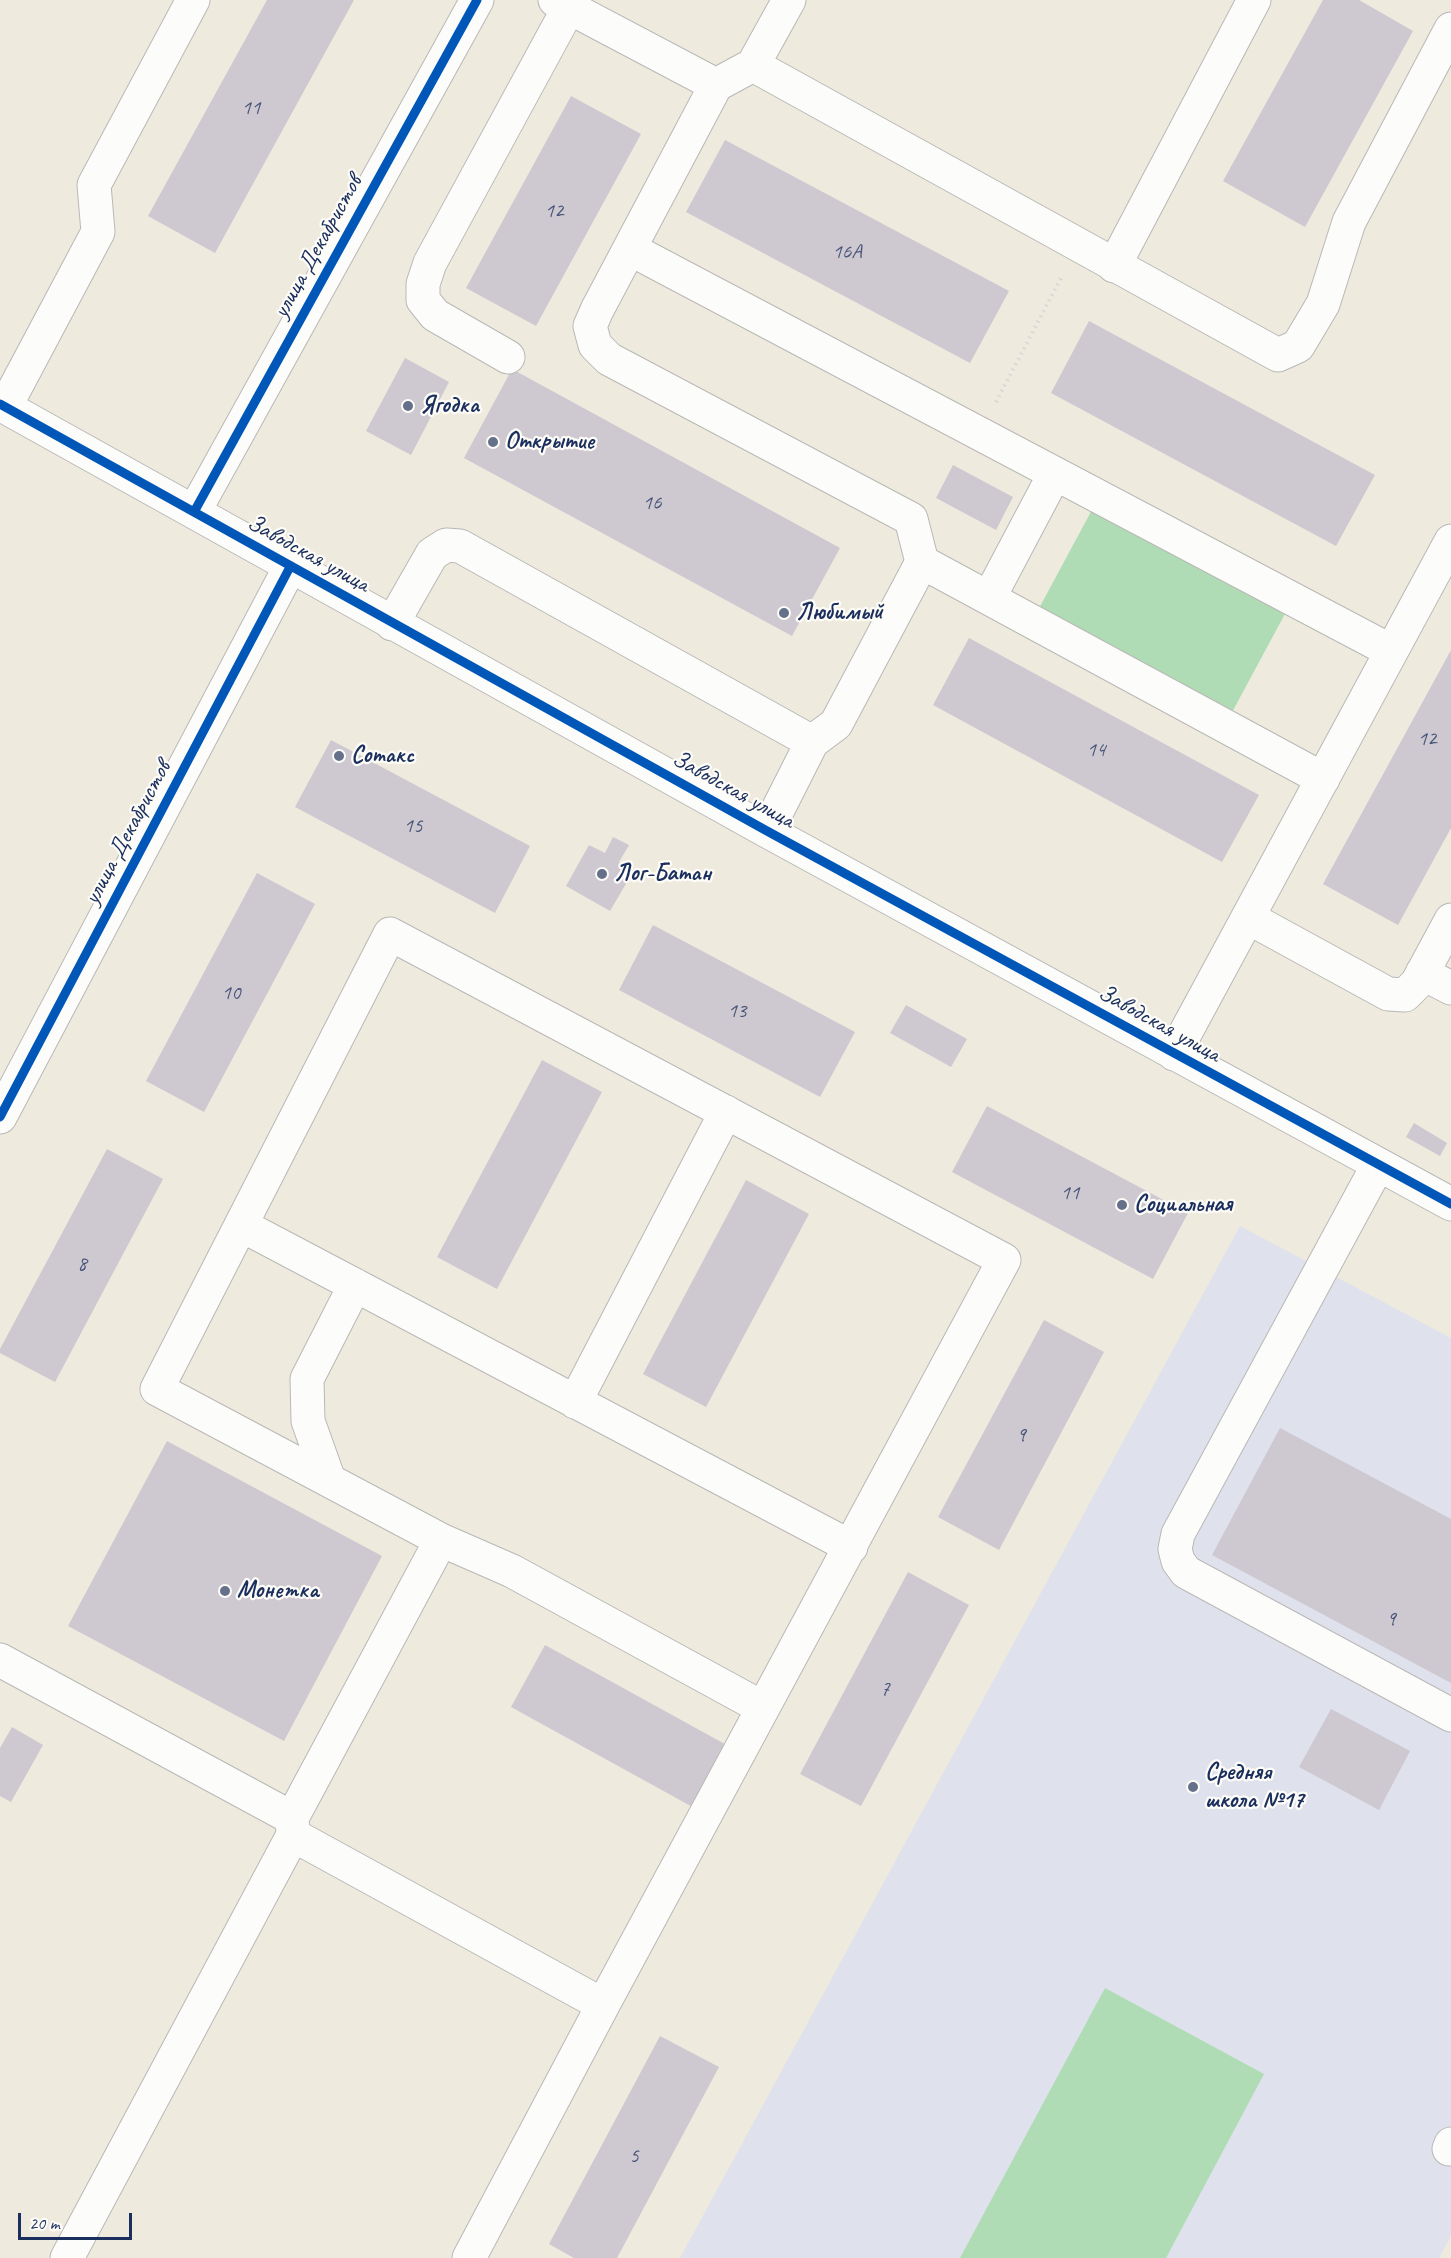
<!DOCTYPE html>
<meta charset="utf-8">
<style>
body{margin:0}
#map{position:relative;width:1451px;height:2258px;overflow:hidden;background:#eeeade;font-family:Caveat,sans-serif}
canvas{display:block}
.scale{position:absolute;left:18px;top:2213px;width:114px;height:27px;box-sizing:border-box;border:3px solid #1b2f5e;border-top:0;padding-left:8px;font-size:18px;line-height:21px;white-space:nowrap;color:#1b2f5e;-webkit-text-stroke:4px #fdfcf7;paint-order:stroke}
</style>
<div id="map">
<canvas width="1451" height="2258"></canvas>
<div class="scale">20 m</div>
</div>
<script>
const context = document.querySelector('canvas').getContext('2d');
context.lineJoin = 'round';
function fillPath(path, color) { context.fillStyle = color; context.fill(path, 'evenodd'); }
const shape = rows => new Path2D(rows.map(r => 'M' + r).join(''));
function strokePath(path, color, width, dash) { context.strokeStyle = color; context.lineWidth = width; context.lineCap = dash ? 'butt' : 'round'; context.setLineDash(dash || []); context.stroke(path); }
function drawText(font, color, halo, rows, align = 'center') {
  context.font = font + ' Caveat,sans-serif'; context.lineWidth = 4.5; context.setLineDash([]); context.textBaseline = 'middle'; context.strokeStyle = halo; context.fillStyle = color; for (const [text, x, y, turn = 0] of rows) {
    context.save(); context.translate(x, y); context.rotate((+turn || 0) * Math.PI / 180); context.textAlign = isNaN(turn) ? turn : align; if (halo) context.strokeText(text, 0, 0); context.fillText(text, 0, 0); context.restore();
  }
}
const built = shape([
 [1240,1226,1451,1338,1451,2236,1439,2258,680,2258]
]);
const green = shape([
 [1093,508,1286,612,1230,716,1037,612],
 [1105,1988,1264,2074,1166,2258,960,2258]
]);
const building = shape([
 [267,0,354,0,215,253,148,216],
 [1323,0,1359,0,1413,31,1305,227,1223,181],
 [571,96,641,134,536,326,466,288],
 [725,140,1009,291,970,363,686,212],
 [1089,321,1375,475,1336,546,1051,393],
 [405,358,449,382,411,455,366,431],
 [512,369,840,548,792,636,464,458],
 [953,465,1013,497,996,530,936,498],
 [969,638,1259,795,1222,862,933,705],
 [1451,650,1451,828,1398,925,1323,884],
 [331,740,530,846,495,913,295,807],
 [613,837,629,845,619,862,634,870,610,911,566,886,589,845,605,853],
 [257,873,315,904,204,1112,146,1081],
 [653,925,855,1032,820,1097,619,990],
 [906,1005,967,1039,951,1067,890,1033],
 [542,1060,602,1092,497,1289,437,1257],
 [987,1106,1188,1213,1153,1279,952,1172],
 [1414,1123,1447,1143,1440,1156,1406,1137],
 [107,1149,163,1179,55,1382,0,1353,0,1349],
 [746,1180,809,1214,706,1407,643,1374],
 [1044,1320,1104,1352,999,1550,938,1517],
 [1280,1428,1451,1519,1451,1683,1212,1555],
 [167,1441,382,1556,284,1741,68,1626],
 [908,1572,969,1605,861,1806,800,1774],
 [545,1645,732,1748,698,1810,511,1707],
 [1331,1709,1410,1751,1379,1810,1299,1767],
 [12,1727,43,1745,11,1802,0,1796,0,1748],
 [660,2036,719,2067,617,2258,574,2258,549,2244]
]);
const path = shape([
 [996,402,1062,276]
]);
const minor = shape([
 [555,0,716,85,753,65,1278,355,1298,346,1323,304,1349,222,1451,29],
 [753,65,789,0],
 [716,85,597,310,590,326,595,345,609,359,911,519,922,562,836,724,812,742,767,831],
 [630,249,1391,651],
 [1114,266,1254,0],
 [508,357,435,315,423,300,423,284,430,263,573,0],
 [0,404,767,831,1451,1204],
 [5,407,98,232,94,185,193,0],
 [194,512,477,0],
 [922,562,1323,779],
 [989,598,1054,475],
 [392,624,432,554,446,545,460,546,812,742],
 [1249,918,1388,994,1405,995,1417,983,1451,920],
 [1422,973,1451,988],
 [1174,1054,1451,541],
 [0,1117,290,567],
 [1378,1165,1178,1534,1175,1549,1178,1561,1186,1572,1451,1715],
 [241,1225,851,1547],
 [575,1402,726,1112],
 [329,1480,308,1421,307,1379,355,1285],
 [0,1660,292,1818,441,1540,157,1389,390,934,1004,1260,763,1708,512,1571,441,1540],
 [293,1835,603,2005,469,2258],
 [603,2005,763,1708],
 [1449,2149,1451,2144],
 [67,2258,293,1835,292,1818]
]);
const cycleway = shape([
 [0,404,767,831,1451,1204],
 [194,512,477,0],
 [0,1117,290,567]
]);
const markers = [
 [408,406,6,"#65708b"],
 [493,442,6,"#65708b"],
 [784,613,6,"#65708b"],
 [339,756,6,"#65708b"],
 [602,874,6,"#65708b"],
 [1122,1205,6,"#65708b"],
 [225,1591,6,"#65708b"],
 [1193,1787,6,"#65708b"]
];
const numberNames = [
 ["11",251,108],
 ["12",554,211],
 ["16А",847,252],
 ["16",652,503],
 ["12",1427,739],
 ["14",1096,750],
 ["15",413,826],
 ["10",231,993],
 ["13",737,1011],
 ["11",1070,1193],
 ["8",82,1264],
 ["9",1021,1435],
 ["9",1391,1619],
 ["7",885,1689],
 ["5",634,2156]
];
const streetNames = [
 ["улица Декабристов",318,247,-61],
 ["Заводская улица",308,554,29],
 ["Заводская улица",733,790,29],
 ["улица Декабристов",128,833,-62],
 ["Заводская улица",1159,1024,29]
];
const poiNames = [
 ["Ягодка",420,406],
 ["Открытие",505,442],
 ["Любимый",796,613],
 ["Сотакс",351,756],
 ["Лог-Батан",614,874],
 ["Социальная",1134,1205],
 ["Монетка",237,1591],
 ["Средняя",1205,1773],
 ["школа №17",1205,1801]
];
fillPath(built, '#dfe1ed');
fillPath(green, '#afdcb5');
fillPath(building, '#cec8d0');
strokePath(minor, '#b9b8b6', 35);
strokePath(path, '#d6d6d6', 4, [1.5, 4.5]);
strokePath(minor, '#fcfcfa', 33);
strokePath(cycleway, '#0057b8', 9);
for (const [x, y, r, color] of markers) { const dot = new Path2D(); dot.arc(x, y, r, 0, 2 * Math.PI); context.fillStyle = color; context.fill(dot); strokePath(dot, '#fdfcf7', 2); }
drawText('21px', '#48557a', null, numberNames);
drawText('24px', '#1b2f5e', '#fdfcf7', streetNames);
drawText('bold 24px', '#1b2f5e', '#fdfcf7', poiNames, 'left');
</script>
